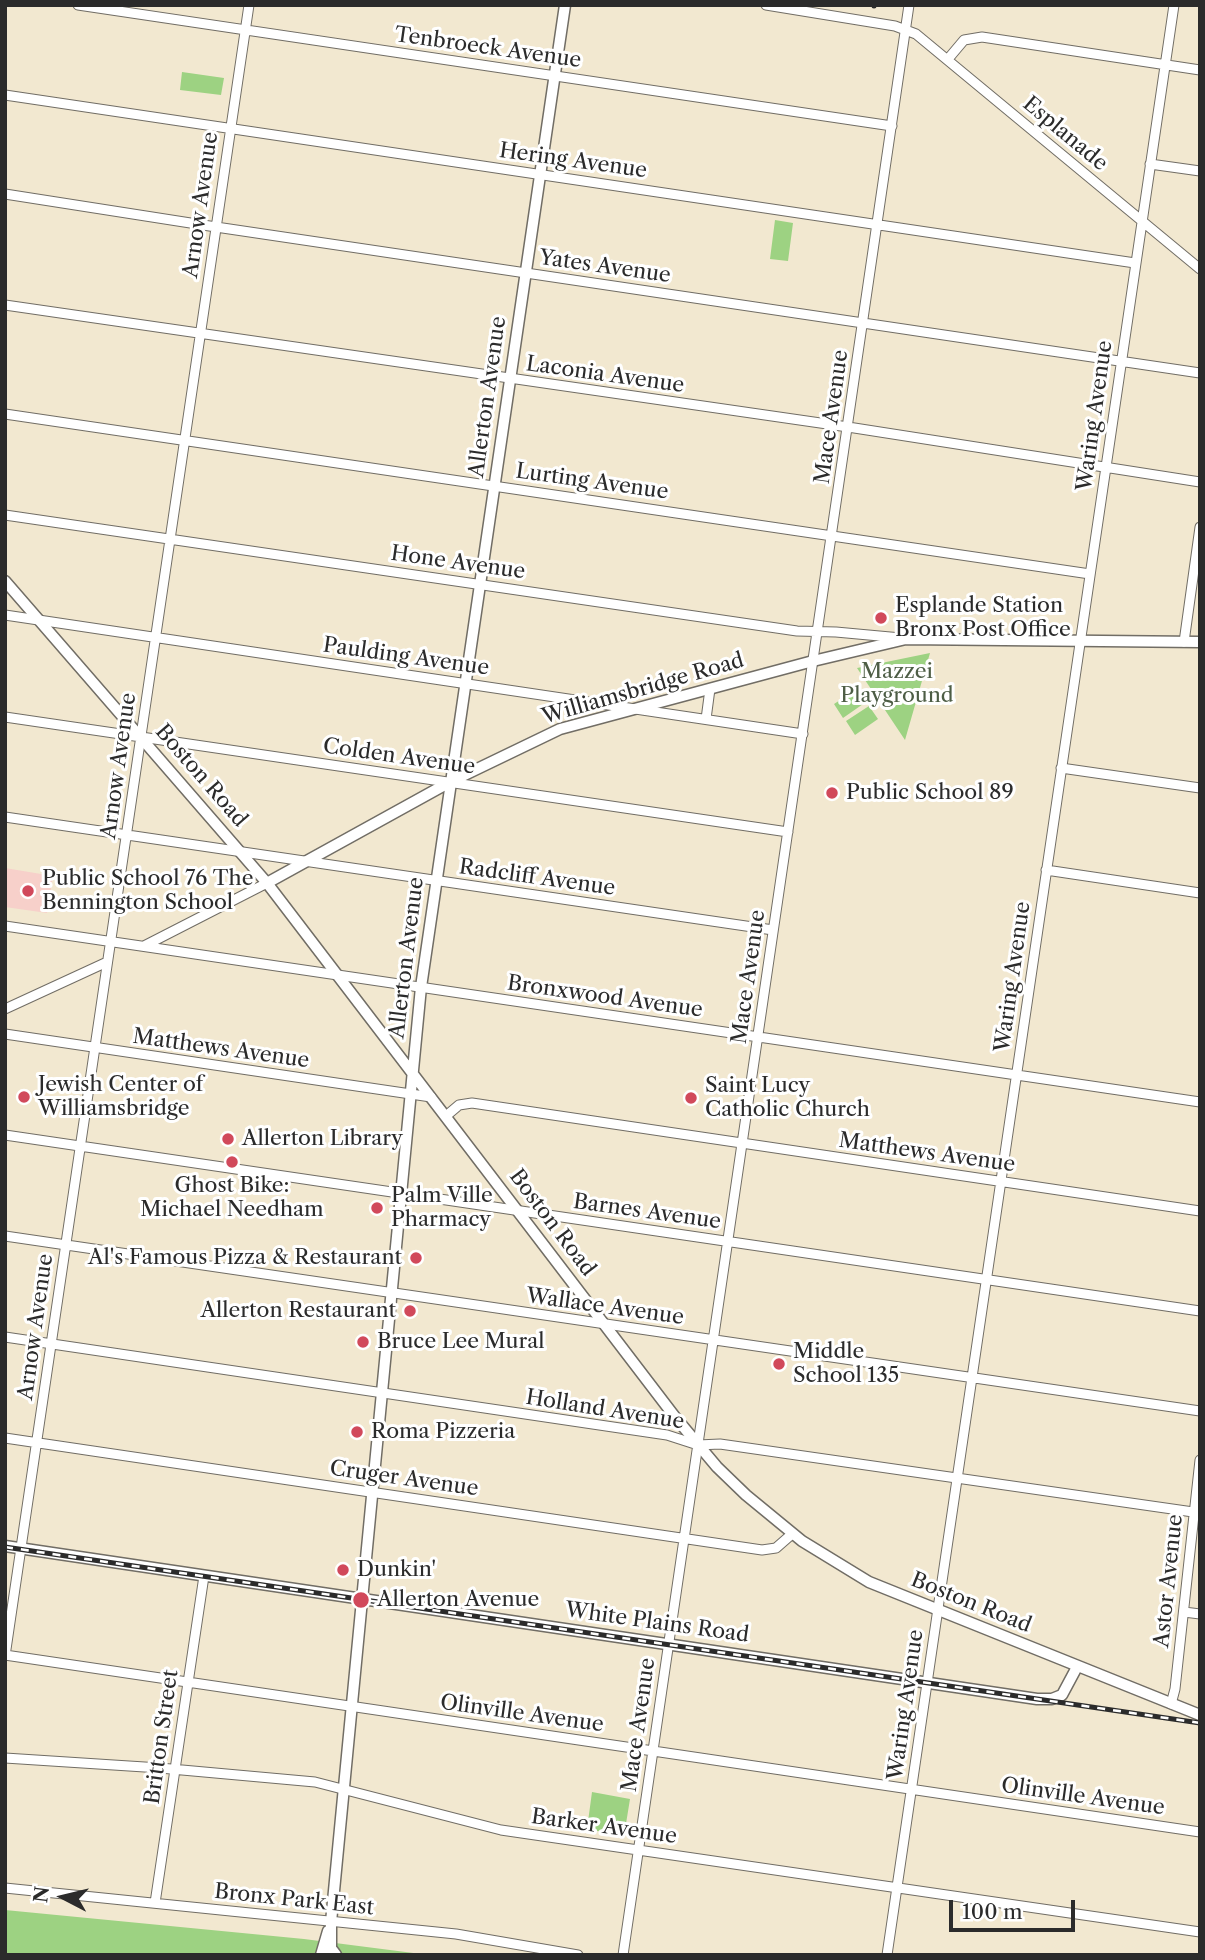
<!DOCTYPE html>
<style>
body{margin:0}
#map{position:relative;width:1205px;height:1960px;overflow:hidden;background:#f2e8d0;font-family:"Libre Caslon Text",serif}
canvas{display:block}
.frame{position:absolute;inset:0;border:7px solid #2b2b2b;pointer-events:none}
.north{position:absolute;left:28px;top:1862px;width:70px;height:70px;-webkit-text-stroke:5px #fff;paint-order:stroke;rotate:277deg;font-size:19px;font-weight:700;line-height:28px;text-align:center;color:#2b2b2b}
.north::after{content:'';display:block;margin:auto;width:24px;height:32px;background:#2b2b2b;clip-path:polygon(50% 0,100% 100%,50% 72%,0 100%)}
.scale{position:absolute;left:949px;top:1900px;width:126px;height:32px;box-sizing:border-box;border:4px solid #2b2b2b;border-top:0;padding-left:9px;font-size:21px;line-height:24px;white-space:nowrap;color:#2b2b2b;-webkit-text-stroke:5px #fff;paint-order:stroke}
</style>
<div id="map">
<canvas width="1205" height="1960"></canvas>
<div class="frame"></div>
<div class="north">N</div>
<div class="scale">100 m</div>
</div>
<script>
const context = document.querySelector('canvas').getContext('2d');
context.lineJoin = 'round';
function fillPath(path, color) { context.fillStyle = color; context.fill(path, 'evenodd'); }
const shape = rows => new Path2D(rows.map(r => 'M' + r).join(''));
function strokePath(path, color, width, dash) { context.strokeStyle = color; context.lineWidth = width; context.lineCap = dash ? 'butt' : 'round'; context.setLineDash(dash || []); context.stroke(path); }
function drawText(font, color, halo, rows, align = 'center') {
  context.font = font + ' "Libre Caslon Text",serif'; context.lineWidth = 6; context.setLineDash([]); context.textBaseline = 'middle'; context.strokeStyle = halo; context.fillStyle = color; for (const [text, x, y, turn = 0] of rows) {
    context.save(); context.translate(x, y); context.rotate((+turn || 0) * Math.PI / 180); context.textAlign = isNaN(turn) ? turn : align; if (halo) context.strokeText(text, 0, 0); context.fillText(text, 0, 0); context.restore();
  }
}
const built = shape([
 [5,868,53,876,47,913,5,907]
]);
const green = shape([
 [182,72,224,78,221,95,180,90],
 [775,220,793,223,788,261,770,259],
 [930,653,905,740,857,668],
 [857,689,866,702,843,718,834,704],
 [869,706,878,719,855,735,846,721],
 [592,1792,630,1799,624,1836,587,1829],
 [5,1910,304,1939,429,1955,5,1955]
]);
const minor = shape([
 [78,5,892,126],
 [766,5,895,26,916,34,1200,269],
 [948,59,964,40,982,37,1200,70],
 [5,95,1135,263],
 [1150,164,1200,171],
 [5,194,216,227,1200,373],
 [5,305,848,427,1200,482],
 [5,414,1090,574],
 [5,515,797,631,836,632,901,638],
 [5,615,803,734],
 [1184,642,1200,527],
 [5,717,788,832],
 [706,719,710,689],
 [1061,768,1200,788],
 [5,817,773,930],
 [1046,870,1200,893],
 [5,926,1200,1102],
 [144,946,267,883],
 [5,1009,107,962],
 [5,1034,431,1097],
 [446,1116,459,1105,472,1103,1200,1211],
 [5,1135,1200,1311],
 [5,1236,1200,1411],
 [5,1337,667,1435,698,1445,720,1444,1200,1513],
 [5,1438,762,1550,776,1548,792,1534],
 [1184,1612,1200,1614],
 [5,1655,1200,1832],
 [5,1656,249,5],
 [1171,1704,1175,1689,1200,1460],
 [5,1758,160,1768,315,1782,501,1830,1200,1932],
 [5,1888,456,1934,578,1955],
 [155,1903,204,1576],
 [623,1955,909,5],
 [887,1955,1174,5]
]);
const major = shape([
 [5,581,267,883,675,1417,717,1467,746,1495,802,1541,869,1582,1200,1715],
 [267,883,450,782,560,729,813,661,906,639,1200,642],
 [5,1546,1037,1699,1052,1699,1062,1695,1077,1667],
 [321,1955,328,1931],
 [331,1955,331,1922,421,987,565,5]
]);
const highway = shape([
 [332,1951,335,1955]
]);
const rail = shape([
 [874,5,874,6],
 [5,1547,1200,1723]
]);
const markers = [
 [881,618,7,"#d1495b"],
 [832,793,7,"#d1495b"],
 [28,891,7,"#d1495b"],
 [24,1097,7,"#d1495b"],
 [691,1098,7,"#d1495b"],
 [228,1139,7,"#d1495b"],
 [232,1162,7,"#d1495b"],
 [377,1208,7,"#d1495b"],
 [416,1258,7,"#d1495b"],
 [410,1311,7,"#d1495b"],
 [363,1342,7,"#d1495b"],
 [779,1364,7,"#d1495b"],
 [357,1432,7,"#d1495b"],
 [343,1570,7,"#d1495b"],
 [361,1600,9,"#d1495b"]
];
const streetNames = [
 ["Tenbroeck Avenue",488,48,8],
 ["Esplanade",1065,134,40],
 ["Hering Avenue",573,161,8],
 ["Arnow Avenue",201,205,-82],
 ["Yates Avenue",605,267,8],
 ["Laconia Avenue",605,375,8],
 ["Allerton Avenue",488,397,-82],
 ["Waring Avenue",1095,416,-82],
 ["Mace Avenue",832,417,-82],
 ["Lurting Avenue",592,482,8],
 ["Hone Avenue",458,563,8],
 ["Paulding Avenue",406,657,8],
 ["Williamsbridge Road",643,689,-16],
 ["Colden Avenue",399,757,8],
 ["Arnow Avenue",119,766,-82],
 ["Boston Road",201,776,49],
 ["Radcliff Avenue",537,878,8],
 ["Allerton Avenue",407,958,-83],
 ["Mace Avenue",749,977,-82],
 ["Waring Avenue",1013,977,-82],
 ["Bronxwood Avenue",605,997,8],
 ["Matthews Avenue",221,1049,8],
 ["Matthews Avenue",927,1153,8],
 ["Barnes Avenue",647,1212,8],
 ["Boston Road",552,1223,53],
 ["Wallace Avenue",605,1307,8],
 ["Arnow Avenue",36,1327,-82],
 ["Holland Avenue",605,1410,9],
 ["Cruger Avenue",404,1479,8],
 ["Astor Avenue",1169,1581,-84],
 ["Boston Road",971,1603,22],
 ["White Plains Road",657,1623,8],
 ["Waring Avenue",906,1705,-82],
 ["Olinville Avenue",522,1714,8],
 ["Mace Avenue",639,1725,-82],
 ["Britton Street",162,1737,-82],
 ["Olinville Avenue",1083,1797,8],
 ["Barker Avenue",604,1827,8],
 ["Bronx Park East",294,1900,6]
];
const poiNames = [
 ["Esplande Station",895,606],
 ["Bronx Post Office",895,630],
 ["Public School 89",846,793],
 ["Public School 76 The",42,879],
 ["Bennington School",42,903],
 ["Jewish Center of",38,1085],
 ["Williamsbridge",38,1109],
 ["Saint Lucy",705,1086],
 ["Catholic Church",705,1110],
 ["Allerton Library",242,1139],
 ["Ghost Bike:",232,1186,"center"],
 ["Michael Needham",232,1210,"center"],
 ["Palm Ville",391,1196],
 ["Pharmacy",391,1220],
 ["Al's Famous Pizza & Restaurant",402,1258,"right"],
 ["Allerton Restaurant",396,1311,"right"],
 ["Bruce Lee Mural",377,1342],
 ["Middle",793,1352],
 ["School 135",793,1376],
 ["Roma Pizzeria",371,1432],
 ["Dunkin'",357,1570],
 ["Allerton Avenue",377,1600]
];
const parkNames = [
 ["Mazzei",897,672],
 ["Playground",897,696]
];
fillPath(built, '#f7d0ca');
fillPath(green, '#9dd282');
strokePath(minor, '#716d65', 11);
strokePath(major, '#716d65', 13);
strokePath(highway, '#716d65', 15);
strokePath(minor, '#fff', 9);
strokePath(major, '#fff', 10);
strokePath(highway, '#fff', 12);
strokePath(rail, '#2b2b2b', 5);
strokePath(rail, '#fff', 2.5, [8]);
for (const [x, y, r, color] of markers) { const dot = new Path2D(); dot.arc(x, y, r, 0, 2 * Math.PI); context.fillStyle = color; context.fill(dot); strokePath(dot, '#fff', 2.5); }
drawText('21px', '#2b2b2b', '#fff', streetNames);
drawText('21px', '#2b2b2b', '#fff', poiNames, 'left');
drawText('21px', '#4d5d45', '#fff', parkNames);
</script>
